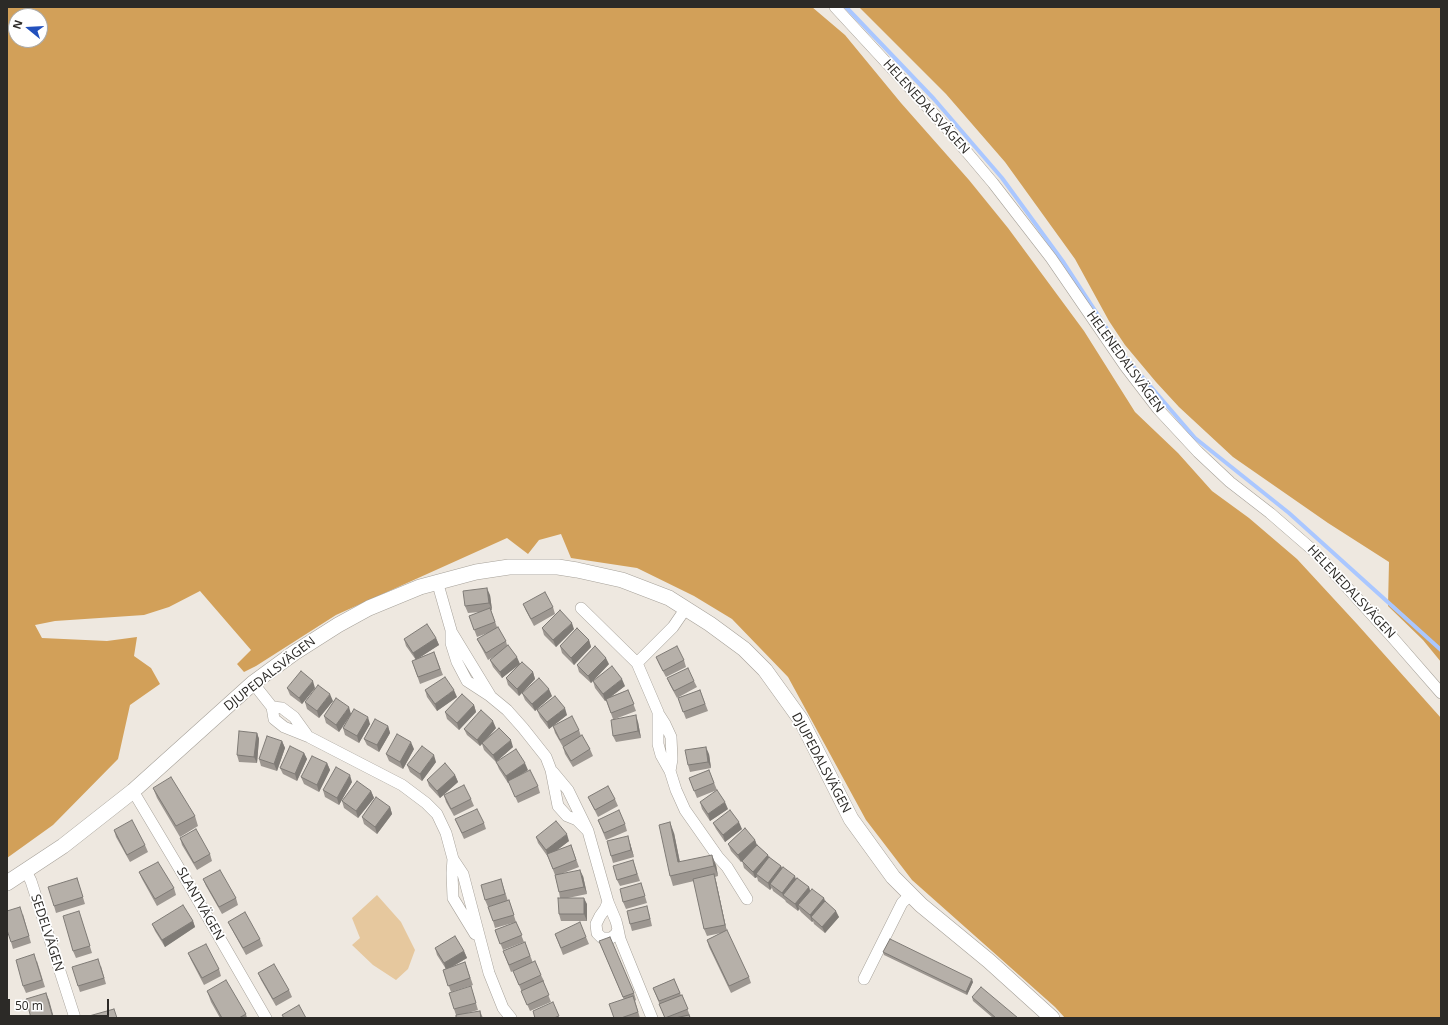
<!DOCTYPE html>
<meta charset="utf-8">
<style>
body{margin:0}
#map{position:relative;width:1448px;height:1025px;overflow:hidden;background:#eee8e0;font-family:"Open Sans",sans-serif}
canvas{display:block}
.frame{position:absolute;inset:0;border:8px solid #2c2a27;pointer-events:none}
.north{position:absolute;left:8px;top:8px;width:40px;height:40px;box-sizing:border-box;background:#fff;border:1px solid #abaaa9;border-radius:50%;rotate:288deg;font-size:11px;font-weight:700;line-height:16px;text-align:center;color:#2c2a27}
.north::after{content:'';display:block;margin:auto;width:14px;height:18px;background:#2250bd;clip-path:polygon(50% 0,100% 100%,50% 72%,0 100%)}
.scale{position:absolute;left:8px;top:999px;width:101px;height:18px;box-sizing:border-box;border:2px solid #2c2a27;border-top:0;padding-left:5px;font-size:12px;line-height:14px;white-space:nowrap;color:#2c2a27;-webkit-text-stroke:3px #fff;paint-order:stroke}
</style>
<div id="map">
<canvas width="1448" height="1025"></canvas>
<div class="frame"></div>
<div class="north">N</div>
<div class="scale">50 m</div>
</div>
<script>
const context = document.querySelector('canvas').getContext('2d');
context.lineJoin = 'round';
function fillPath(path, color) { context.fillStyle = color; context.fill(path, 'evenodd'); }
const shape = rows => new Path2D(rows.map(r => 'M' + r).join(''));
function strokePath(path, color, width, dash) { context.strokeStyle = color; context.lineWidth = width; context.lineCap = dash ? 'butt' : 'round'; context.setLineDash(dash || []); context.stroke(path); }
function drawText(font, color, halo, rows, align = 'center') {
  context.font = font + ' "Open Sans",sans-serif'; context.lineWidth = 3.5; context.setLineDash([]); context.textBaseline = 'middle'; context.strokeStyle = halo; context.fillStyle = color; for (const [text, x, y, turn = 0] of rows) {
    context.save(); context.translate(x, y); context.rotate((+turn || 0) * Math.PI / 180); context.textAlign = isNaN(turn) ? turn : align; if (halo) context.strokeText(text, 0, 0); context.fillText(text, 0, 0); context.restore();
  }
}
const green = shape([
 [377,895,401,922,415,950,408,969,396,980,373,965,352,945,360,938,352,918]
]);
const forest = shape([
 [7,7,812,7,845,35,901,103,969,180,1008,228,1084,331,1135,412,1178,453,1212,491,1249,518,1297,559,1357,624,1441,718,1441,1018,1065,1018,1055,1007,912,880,866,820,788,677,732,619,694,596,637,568,571,558,561,534,539,540,528,554,507,538,336,615,256,666,244,672,237,664,251,650,200,591,169,607,144,615,55,621,35,625,42,638,107,641,137,637,134,656,151,668,160,684,130,705,118,759,53,825,7,858],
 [16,16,40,16,40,40,16,40],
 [859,7,1441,7,1441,662,1423,640,1388,606,1389,562,1328,523,1233,457,1179,407,1156,382,1125,345,1109,321,1075,259,1005,162,946,94]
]);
const stream = shape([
 [846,7,934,99,1002,178,1064,263,1126,358,1195,438,1289,513,1441,650]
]);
const street = shape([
 [835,7,944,125,993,183,1051,258,1125,366,1158,409,1198,452,1230,482,1270,513,1315,552,1393,638,1441,693],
 [437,581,451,630,451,643,457,662,467,681,490,696,507,710,523,728,546,757,551,770,558,806,567,816,577,820,588,831],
 [581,608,637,663,658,712,658,744,661,755,670,771,676,790,685,810,718,857,727,867,747,899],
 [451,631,490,695],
 [637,663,673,627,686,608],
 [253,683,272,707,274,719,284,727,309,737,402,785,426,803,437,814,446,833,453,859,463,874,489,973,503,1008,511,1018],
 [272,707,282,708,294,717,307,735],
 [658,713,665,724,671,737,672,759,670,771],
 [553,772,568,790,588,831,608,902,616,921,618,929,616,934,611,938,602,938,597,933,596,924,600,916,605,909,608,902],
 [133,791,185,878,266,1018],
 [453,859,452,873,453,898,475,934],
 [26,871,31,881,75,1018],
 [618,929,620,939,652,1018],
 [864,979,902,903,910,895]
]);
const secondary = shape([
 [7,883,63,846,133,791,253,683,294,653,338,625,369,608,420,587,476,572,509,567,558,567,577,570,622,580,669,598,710,624,744,649,765,670,801,720,851,819,893,877,921,905,989,961,1052,1018]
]);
const wall = shape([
 [490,595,492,610,491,610,497,627,506,641,507,645,520,664,533,672,535,679,519,696,508,685,506,678,519,664,502,678,493,667,490,660,495,656,488,660,480,645,477,639,490,632,477,637,469,616,480,612,468,613,465,606],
 [523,604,553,607,555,614,534,626,526,611],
 [542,628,574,629,556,647,544,635],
 [436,638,439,645,417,659,434,652,443,675,420,684,412,661,416,660,406,646,404,639],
 [589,640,591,647,574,665,562,653,560,646],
 [656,657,684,660,686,667,666,677,659,664],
 [609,664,591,683,579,672,577,665],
 [667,678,694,681,697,687,677,698,670,685],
 [593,681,625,686,612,696,628,690,636,711,615,719,638,722,641,738,616,742,613,736,613,719,606,700,605,701,595,688],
 [287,688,315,688,302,704,290,695],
 [425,690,457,697,437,711,427,697],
 [700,690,708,711,686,719,678,698],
 [522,693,552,696,535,711,525,700],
 [333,701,319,718,307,709,305,702],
 [474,705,476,712,459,730,447,719,445,712],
 [537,710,567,715,549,729,540,717],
 [351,713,370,724,359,743,345,735,343,728,350,716,339,732,326,723,324,716],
 [388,726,390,733,379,752,367,745,364,739],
 [553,726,579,730,581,736,590,749,593,756,573,767,565,754,563,747,555,733],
 [496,728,486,740,513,747,496,762,528,770,520,775,538,786,540,793,518,803,509,783,508,783,499,769,496,762,484,750,482,744,480,746,467,735,464,729],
 [257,733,259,739,257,763,239,762,237,755],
 [282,741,285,748,277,771,261,766,259,759],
 [414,749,403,769,389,761,386,754],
 [304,753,307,759,297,781,283,774,280,768],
 [709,754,711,768,690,772,688,765],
 [436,762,422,781,410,772,407,765],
 [327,763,330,770,319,792,304,784,301,777],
 [709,770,717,790,697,798,689,778],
 [455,775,458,782,440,798,429,786,427,780],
 [352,782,339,805,325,797,323,790],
 [153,788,195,816,198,826,180,837,157,798],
 [371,791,374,798,358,818,344,808,342,801],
 [444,795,471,799,474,806,454,816,446,802],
 [588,797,615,799,618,806,598,817],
 [700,802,728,809,710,821,702,809],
 [390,807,392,814,377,834,364,824,362,817],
 [455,819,484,823,486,829,464,839],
 [598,820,625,824,627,831,606,840],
 [713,823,742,829,725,842,716,829],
 [114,830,145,845,148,852,130,862,116,837],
 [674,833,680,862,716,865,718,876,715,877,716,881,727,932,749,977,751,983,731,993,709,947,707,940,721,933,707,936,704,929,694,881,673,886,670,876],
 [536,837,569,841,556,851,571,845,579,867,561,874,583,876,587,894,568,898,587,904,587,921,561,921,559,914,560,898,559,892,555,875,548,857,538,843],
 [180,838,210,854,212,861,197,870,182,845],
 [755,840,757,845,768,855,769,857,781,866,782,868,796,879,809,887,810,891,824,898,825,902,839,917,825,933,814,924,813,921,812,922,801,912,799,909,798,911,786,902,785,900,773,891,772,888,770,890,758,881,757,877,755,878,744,868,742,861,743,860,741,862,731,851,728,844],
 [630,843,634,857,613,863,611,856],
 [633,860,640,881,620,886,617,880],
 [139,872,174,888,176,895,157,906,142,879],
 [77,878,85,904,56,913,54,906],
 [203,879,236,898,238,905,222,914,206,886],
 [501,879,508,901,509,900,516,922,495,928,493,921,498,904,488,907,485,900],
 [641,883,647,903,626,909,623,902],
 [649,913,652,926,632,931,630,924],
 [23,914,31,943,13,949,11,942],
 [81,918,92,953,76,958,73,951],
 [193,921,195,927,165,947,155,931,152,924],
 [228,922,260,939,263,946,246,955,231,928],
 [516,922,524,942,503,950,495,930],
 [555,934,586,937,589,944,563,955],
 [599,941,634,993,636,1000,635,1001,640,1018,614,1018,624,1000],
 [525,942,533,963,541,975,544,981,543,982,551,1002,530,1011,513,971,527,965,511,972,503,951],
 [435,948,464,951,467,958,452,967,465,962,473,985,451,992,443,970,446,969,437,955],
 [883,952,973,982,967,995,884,955],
 [188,953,219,969,221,976,204,985,191,960],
 [37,961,45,987,26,993,23,986],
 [101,966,106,984,80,992,78,986],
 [258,973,289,990,292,997,276,1006,261,980],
 [674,979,681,995,682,995,690,1016,691,1018,665,1018,653,988],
 [471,986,478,1010,464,1014,480,1011,483,1018,456,1018,456,1015,454,1009],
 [207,991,246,1014,247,1018,220,1018,211,1002],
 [972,997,1018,1018,993,1018,973,1001]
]);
const shadedWall = shape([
 [487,588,490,595,492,610,489,603],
 [572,623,574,629,556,647,553,640],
 [436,638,439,645,416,660,413,653],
 [589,640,591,647,574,665,571,658],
 [517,657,520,664,502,678,500,672],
 [606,658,609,664,591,683,588,676],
 [533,672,535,679,519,696,517,689],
 [622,679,625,686,605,701,603,694],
 [313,681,315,688,302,704,299,698],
 [549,689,552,696,535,711,532,704],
 [454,690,457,697,437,711,435,704],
 [330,694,333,701,319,718,317,711],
 [474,705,476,712,459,730,457,723],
 [349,707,351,714,339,732,336,725],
 [565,708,567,715,549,729,547,722],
 [636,715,638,722,641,738,638,731],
 [368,717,370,724,359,743,357,736],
 [493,721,496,728,480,746,477,740],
 [388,726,390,733,379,752,377,745],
 [257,733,259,739,257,763,254,757],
 [511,740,513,747,496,762,493,755],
 [282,741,285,748,277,771,274,764],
 [411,742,414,749,403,769,400,762],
 [706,747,709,754,711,768,708,762],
 [304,753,307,759,297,781,295,774],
 [434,755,436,762,422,781,420,774],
 [327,763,330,770,319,792,317,785],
 [525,763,528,770,508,783,506,776],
 [350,775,352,782,339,805,337,798],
 [455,775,458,782,440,798,437,791],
 [371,791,374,798,358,818,356,811],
 [725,802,728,809,710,821,708,814],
 [390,807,392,814,377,834,375,827],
 [670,822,674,833,682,873,678,862],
 [739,822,742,829,725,842,723,835],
 [567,834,569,841,548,857,546,850],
 [628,836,634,857,631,850],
 [755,840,757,846,741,862,738,855],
 [712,855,716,865,718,876,714,866],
 [768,855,770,862,756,874,757,877,755,878,753,872],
 [781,866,784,873,770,884,771,888,770,890,768,883],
 [580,870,583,876,587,894,584,887],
 [714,874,716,881,727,932,725,925],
 [795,876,797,883,783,895,785,900,782,893],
 [809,887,811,894,798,905,799,909,798,911,795,904],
 [584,898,587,904,587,921,584,914],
 [824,898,826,905,811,917,813,921,812,922,810,915],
 [836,911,839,917,825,933,822,927],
 [193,921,195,927,165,947,162,940],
 [464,951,467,958,446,970,444,963],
 [972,979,973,982,967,995,966,992],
 [46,993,49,1000,54,1018,53,1018]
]);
const building = shape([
 [487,588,489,603,465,606,463,591,487,588],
 [545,592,553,607,531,619,523,604,545,592],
 [490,608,495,622,474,630,469,616,490,608],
 [560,610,572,623,553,640,542,628,560,610],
 [427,624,436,638,413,653,404,639,427,624],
 [498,627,506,641,486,653,477,639,498,627],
 [577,628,589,640,571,658,560,646,577,628],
 [508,645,517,657,500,672,490,660,508,645],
 [595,646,606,658,588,676,577,665,595,646],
 [677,646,684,660,663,671,656,657,677,646],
 [434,652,440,669,418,677,412,661,434,652],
 [522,662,533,672,517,689,506,678,522,662],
 [612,666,622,679,603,694,593,681,612,666],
 [688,668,694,681,674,691,667,678,688,668],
 [301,671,313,681,299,698,287,688,301,671],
 [445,677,454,690,435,704,425,690,445,677],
 [539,678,549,689,532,704,522,693,539,678],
 [318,685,330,694,317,711,305,702,318,685],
 [628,690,634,704,611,713,606,699,628,690],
 [700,690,705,704,683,712,678,698,700,690],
 [462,694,474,705,457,723,445,712,462,694],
 [555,696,565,708,547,722,537,710,555,696],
 [336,698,349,707,336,725,324,716,336,698],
 [354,709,368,717,357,736,343,728,354,709],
 [481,710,493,721,477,740,464,729,481,710],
 [636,715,638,731,613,736,611,720,636,715],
 [572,716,579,730,560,740,553,726,572,716],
 [375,719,388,726,377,745,364,739,375,719],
 [499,728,511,740,493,755,482,743,499,728],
 [239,731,257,733,254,757,237,755,239,731],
 [397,734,411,742,400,762,386,754,397,734],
 [582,735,590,749,571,761,563,747,582,735],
 [267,736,282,741,274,764,259,759,267,736],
 [290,746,304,753,295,774,280,768,290,746],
 [422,746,434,755,420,774,407,765,422,746],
 [706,747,708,762,688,765,685,750,706,747],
 [516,749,525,763,506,776,496,762,516,749],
 [312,756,327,763,317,785,301,777,312,756],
 [445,763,455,775,437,791,427,780,445,763],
 [336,767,350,775,337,798,323,790,336,767],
 [530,770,538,786,515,797,508,781,530,770],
 [709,770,714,783,694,791,689,778,709,770],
 [171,777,195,816,176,826,153,788,171,777],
 [357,781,371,791,356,811,342,801,357,781],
 [464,785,471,799,451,809,444,795,464,785],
 [608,786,615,799,595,810,588,797,608,786],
 [717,790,725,802,708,814,700,802,717,790],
 [376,797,390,807,375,827,362,817,376,797],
 [477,809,484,823,462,833,455,819,477,809],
 [619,810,625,824,604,833,598,820,619,810],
 [730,810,739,822,723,835,713,823,730,810],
 [132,820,145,845,127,855,114,830,132,820],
 [556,821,567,834,546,850,536,837,556,821],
 [670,822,678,862,712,855,714,866,670,876,659,825,670,822],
 [745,828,755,840,738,855,728,844,745,828],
 [196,829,210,854,194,863,180,838,196,829],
 [628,836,631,850,611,856,607,841,628,836],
 [571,845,576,860,553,869,547,854,571,845],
 [757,845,768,855,753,872,742,861,757,845],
 [769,857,781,866,768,883,756,874,769,857],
 [633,860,637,874,617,880,613,866,633,860],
 [158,862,174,888,155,899,139,872,158,862],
 [783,867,795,876,782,893,770,884,783,867],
 [220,870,236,898,219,907,203,879,220,870],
 [580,870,584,887,559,892,555,875,580,870],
 [714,874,725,925,704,929,693,879,714,874],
 [77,878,83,897,54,906,48,887,77,878],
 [797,878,809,887,795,904,783,895,797,878],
 [501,879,505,894,485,900,481,885,501,879],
 [641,883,645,896,623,902,620,889,641,883],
 [812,889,824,898,810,915,798,905,812,889],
 [558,898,584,898,584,914,559,914,558,898],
 [509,900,514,915,493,921,488,907,509,900],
 [825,901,836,911,822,927,811,917,825,901],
 [183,905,193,921,162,940,152,924,183,905],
 [647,906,650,919,630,924,627,911,647,906],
 [20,907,29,936,11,942,7,930,7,911,20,907],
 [79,911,90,946,73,951,63,916,79,911],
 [245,912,260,939,243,948,228,922,245,912],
 [516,922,522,935,500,944,495,930,516,922],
 [580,922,586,937,561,948,555,934,580,922],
 [727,930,749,977,729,986,707,940,727,930],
 [455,936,464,951,444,963,435,948,455,936],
 [610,937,634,993,623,997,599,941,610,937],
 [890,939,972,979,966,992,883,952,890,939],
 [525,942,530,956,509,965,503,951,525,942],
 [206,944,219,969,202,978,188,953,206,944],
 [34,954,42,980,23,986,16,960,34,954],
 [98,959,104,978,78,986,72,967,98,959],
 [535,961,541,975,519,985,513,971,535,961],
 [465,962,470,978,448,986,443,970,465,962],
 [274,964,289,990,273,999,258,973,274,964],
 [674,979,680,993,659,1001,653,988,674,979],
 [226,980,246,1014,239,1018,222,1018,207,991,226,980],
 [543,981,549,995,527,1005,521,991,543,981],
 [471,986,476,1003,454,1009,449,993,471,986],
 [981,987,1018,1018,996,1018,972,997,981,987],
 [46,993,53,1018,31,1018,26,999,46,993],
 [682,995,688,1009,665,1018,659,1004,682,995],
 [633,996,638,1012,621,1018,614,1018,609,1004,633,996],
 [553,1002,559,1016,554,1018,535,1018,533,1011,553,1002],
 [299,1005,306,1018,284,1018,282,1015,299,1005],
 [114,1009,117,1018,89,1018,89,1016,114,1009],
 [480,1011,481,1018,456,1018,456,1015,480,1011],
 [689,1015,690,1018,675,1018,689,1015]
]);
const streetNames = [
 ["HELENEDALSVÄGEN",926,107,48],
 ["HELENEDALSVÄGEN",1125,362,54],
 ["HELENEDALSVÄGEN",1351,592,47],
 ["DJUPEDALSVÄGEN",270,674,-38],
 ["DJUPEDALSVÄGEN",821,763,62],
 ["SLANTVÄGEN",200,904,60],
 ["SEDELVÄGEN",47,933,72]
];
fillPath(green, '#e6c89e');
fillPath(forest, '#d2a059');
strokePath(stream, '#aac7ff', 4);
strokePath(street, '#a6a199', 12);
strokePath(secondary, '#a6a199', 16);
strokePath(street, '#fff', 11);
strokePath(secondary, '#fff', 15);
fillPath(wall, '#9d9791');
fillPath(shadedWall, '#7f7b76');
fillPath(building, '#b6b0a9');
strokePath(building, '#7f7b76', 1);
drawText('13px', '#2c2a27', '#fff', streetNames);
</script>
